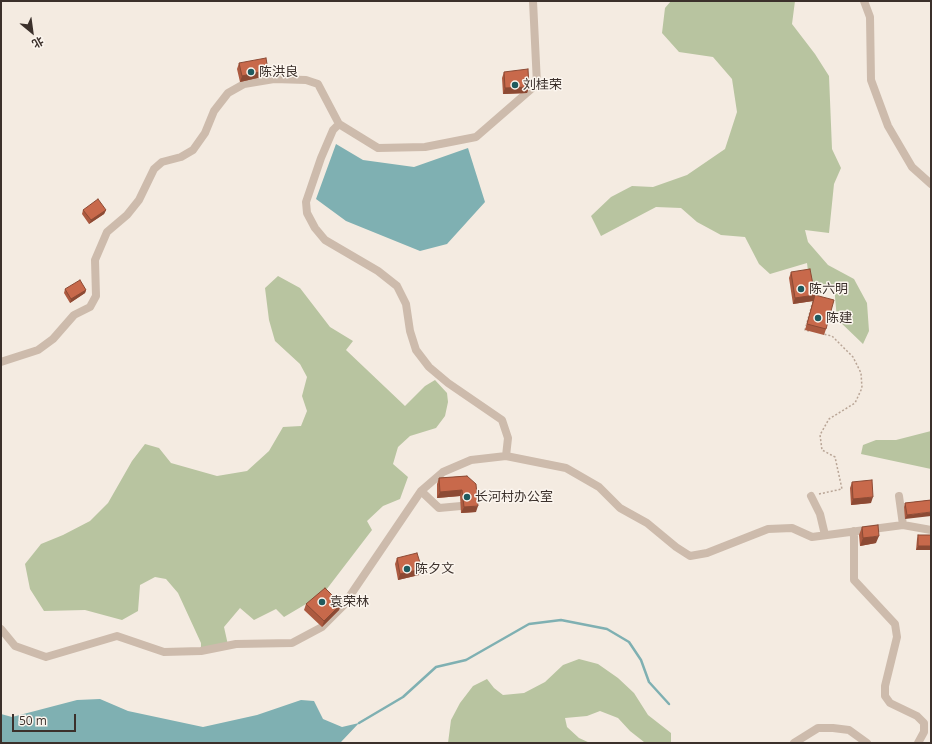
<!DOCTYPE html>
<meta charset="utf-8">
<style>
body{margin:0}
#map{position:relative;width:932px;height:744px;overflow:hidden;background:#f4ebe1;font-family:"Open Sans","Noto Sans SC",sans-serif}
canvas{display:block}
.frame{position:absolute;inset:0;border:2px solid #3b302b;pointer-events:none}
.north{position:absolute;left:12px;top:12px;width:40px;height:40px;-webkit-text-stroke:3px #fbf5ee;paint-order:stroke;rotate:151deg;font-size:11px;font-weight:700;line-height:16px;text-align:center;color:#3b302b}
.north::after{content:'';display:block;margin:auto;width:14px;height:18px;background:#3b302b;clip-path:polygon(50% 0,100% 100%,50% 72%,0 100%)}
.scale{position:absolute;left:12px;top:714px;width:64px;height:18px;box-sizing:border-box;border:2px solid #3b302b;border-top:0;padding-left:5px;font-size:12px;line-height:14px;white-space:nowrap;color:#3b302b;-webkit-text-stroke:3px #fbf5ee;paint-order:stroke}
</style>
<div id="map">
<canvas width="932" height="744"></canvas>
<div class="frame"></div>
<div class="north">北</div>
<div class="scale">50 m</div>
</div>
<script>
const context = document.querySelector('canvas').getContext('2d');
context.lineJoin = 'round';
function fillPath(path, color) { context.fillStyle = color; context.fill(path, 'evenodd'); }
const shape = rows => new Path2D(rows.map(r => 'M' + r).join(''));
function strokePath(path, color, width, dash) { context.strokeStyle = color; context.lineWidth = width; context.lineCap = dash ? 'butt' : 'round'; context.setLineDash(dash || []); context.stroke(path); }
function drawText(font, color, halo, rows, align = 'center') {
  context.font = font + ' "Open Sans","Noto Sans SC",sans-serif'; context.lineWidth = 3; context.setLineDash([]); context.textBaseline = 'middle'; context.strokeStyle = halo; context.fillStyle = color; for (const [text, x, y, turn = 0] of rows) {
    context.save(); context.translate(x, y); context.rotate((+turn || 0) * Math.PI / 180); context.textAlign = isNaN(turn) ? turn : align; if (halo) context.strokeText(text, 0, 0); context.fillText(text, 0, 0); context.restore();
  }
}
const green = shape([
 [671,1,795,1,792,24,815,54,829,76,832,149,841,168,834,184,829,233,805,230,808,242,828,265,854,279,867,303,869,331,863,344,837,319,834,286,810,287,807,263,770,274,759,264,745,237,721,235,697,222,681,208,656,207,601,236,591,216,611,197,632,186,653,187,687,175,725,149,737,112,732,79,713,57,679,52,662,33,665,8],
 [278,276,300,288,330,327,353,341,346,350,405,406,425,386,435,380,447,393,448,402,445,416,436,428,410,436,398,447,393,464,408,477,400,499,383,506,367,521,372,530,323,594,284,617,276,609,254,620,240,608,224,627,228,645,201,651,201,643,178,593,166,579,155,577,140,585,138,611,122,620,85,610,44,611,30,589,25,564,41,544,63,535,90,521,108,503,132,461,145,444,159,448,171,463,217,476,247,471,269,451,283,427,301,426,307,411,302,396,307,377,300,364,275,341,269,320,265,288],
 [931,431,931,469,861,454,863,445,876,440,896,440],
 [579,659,598,664,618,678,634,693,648,715,671,733,671,743,644,742,630,731,618,718,600,711,587,716,565,718,567,727,579,738,590,743,448,743,451,720,460,703,473,686,487,679,494,688,503,695,524,693,545,682,563,665]
]);
const water = shape([
 [336,144,363,160,414,167,468,148,485,202,447,244,420,251,346,221,316,199],
 [100,699,128,711,203,727,257,715,301,700,314,701,323,719,342,727,359,723,341,742,337,743,1,743,1,714,12,717,77,700]
]);
const stream = shape([
 [359,723,403,697,436,667,466,660,529,624,561,620,607,629,629,642,641,660,649,682,669,704]
]);
const path = shape([
 [809,331,805,330,813,301],
 [819,494,842,489,835,457,822,450,820,435,829,419,855,403,862,388,861,373,853,357,832,336,823,334]
]);
const minor = shape([
 [864,1,870,17,871,80,888,126,912,167,931,184],
 [339,124,378,148,425,147,476,137,537,84,533,1],
 [1,362,38,350,53,339,74,315,90,307,96,296,95,260,107,232,127,215,139,200,154,169,162,162,181,157,193,150,205,133,214,111,228,93,244,84,274,79,306,80,318,84,339,124,333,130,321,158,306,202,307,213,315,228,325,240,378,271,397,286,406,304,410,331,416,350,429,367,448,383,502,420,508,438,506,456],
 [421,491,439,508,461,506],
 [811,496,820,514,825,535],
 [899,496,903,525],
 [854,531,854,580,895,624,897,637,885,686,885,696,890,703,917,716,924,723,924,732,918,743],
 [1,629,15,646,46,657,117,636,164,652,201,651,236,644,292,643,322,627,343,606,421,491,443,472,471,460,506,456,566,468,599,487,620,508,647,523,676,547,690,556,707,553,768,529,792,528,812,537,903,525,931,530],
 [794,743,818,728,833,728,849,730,867,743]
]);
const wall = shape([
 [239,63,266,76,240,82,237,69],
 [504,72,529,87,527,93,503,94,502,78],
 [83,210,106,210,104,214,89,224,82,214],
 [791,272,815,295,826,329,824,335,805,330,813,301,793,304,789,278],
 [65,289,86,290,85,293,70,303,64,293],
 [467,476,476,512,461,513,460,496,437,498,437,484,439,478],
 [852,482,871,503,851,505,850,488],
 [931,500,905,519,904,507,905,503],
 [862,527,876,543,860,546,859,535],
 [918,535,931,535,931,550,916,550,917,539],
 [397,558,419,575,398,580,395,564],
 [306,604,341,604,339,610,322,627,304,610]
]);
const shadedWall = shape([
 [268,70,266,76,240,82,242,76],
 [529,87,527,93,503,94,505,88],
 [106,210,104,214,89,224,91,220],
 [86,290,85,293,70,303,71,299],
 [815,295,813,301,793,304,795,298],
 [462,490,460,496,437,498,440,492],
 [873,497,871,503,851,505,853,499],
 [478,506,476,512,461,513,464,507],
 [931,512,931,516,905,519,907,515],
 [879,536,876,543,860,546,863,538],
 [918,546,931,546,931,550,916,550],
 [422,569,419,575,398,580,400,574],
 [341,604,339,610,322,627,324,621]
]);
const building = shape([
 [266,58,268,70,242,76,239,63,266,58],
 [528,69,529,87,505,88,504,72,528,69],
 [98,199,106,210,91,220,83,210,98,199],
 [810,269,815,295,795,298,791,272,810,269],
 [80,280,86,290,71,299,65,289,80,280],
 [815,295,834,300,826,329,807,324,815,295],
 [467,476,476,484,478,506,464,507,462,490,440,492,439,478,467,476],
 [872,480,873,497,853,499,852,482,872,480],
 [931,500,931,512,907,515,905,503,931,500],
 [878,525,879,536,863,538,862,527,878,525],
 [918,535,931,535,931,546,918,546,918,535],
 [417,553,422,569,400,574,397,558,417,553],
 [325,588,341,604,324,621,306,604,325,588]
]);
const markers = [
 [251,72,4,"#1f5a5e"],
 [515,85,4,"#1f5a5e"],
 [801,289,4,"#1f5a5e"],
 [818,318,4,"#1f5a5e"],
 [467,497,4,"#1f5a5e"],
 [407,569,4,"#1f5a5e"],
 [322,602,4,"#1f5a5e"]
];
const poiNames = [
 ["陈洪良",259,72],
 ["刘桂荣",523,85],
 ["陈六明",809,289],
 ["陈建",826,318],
 ["长河村办公室",475,497],
 ["陈夕文",415,569],
 ["袁荣林",330,602]
];
fillPath(green, '#b8c4a0');
fillPath(water, '#7fb0b2');
strokePath(stream, '#7fb0b2', 2.5);
strokePath(path, '#b9a596', 1.5, [2, 2]);
strokePath(minor, '#cdbbac', 8);
fillPath(wall, '#ac5a40');
fillPath(shadedWall, '#8c4a34');
fillPath(building, '#c8694b');
strokePath(building, '#8c4a34', 1);
for (const [x, y, r, color] of markers) { const dot = new Path2D(); dot.arc(x, y, r, 0, 2 * Math.PI); context.fillStyle = color; context.fill(dot); strokePath(dot, '#fbf5ee', 1.5); }
drawText('13px', '#3b302b', '#fbf5ee', poiNames, 'left');
</script>
